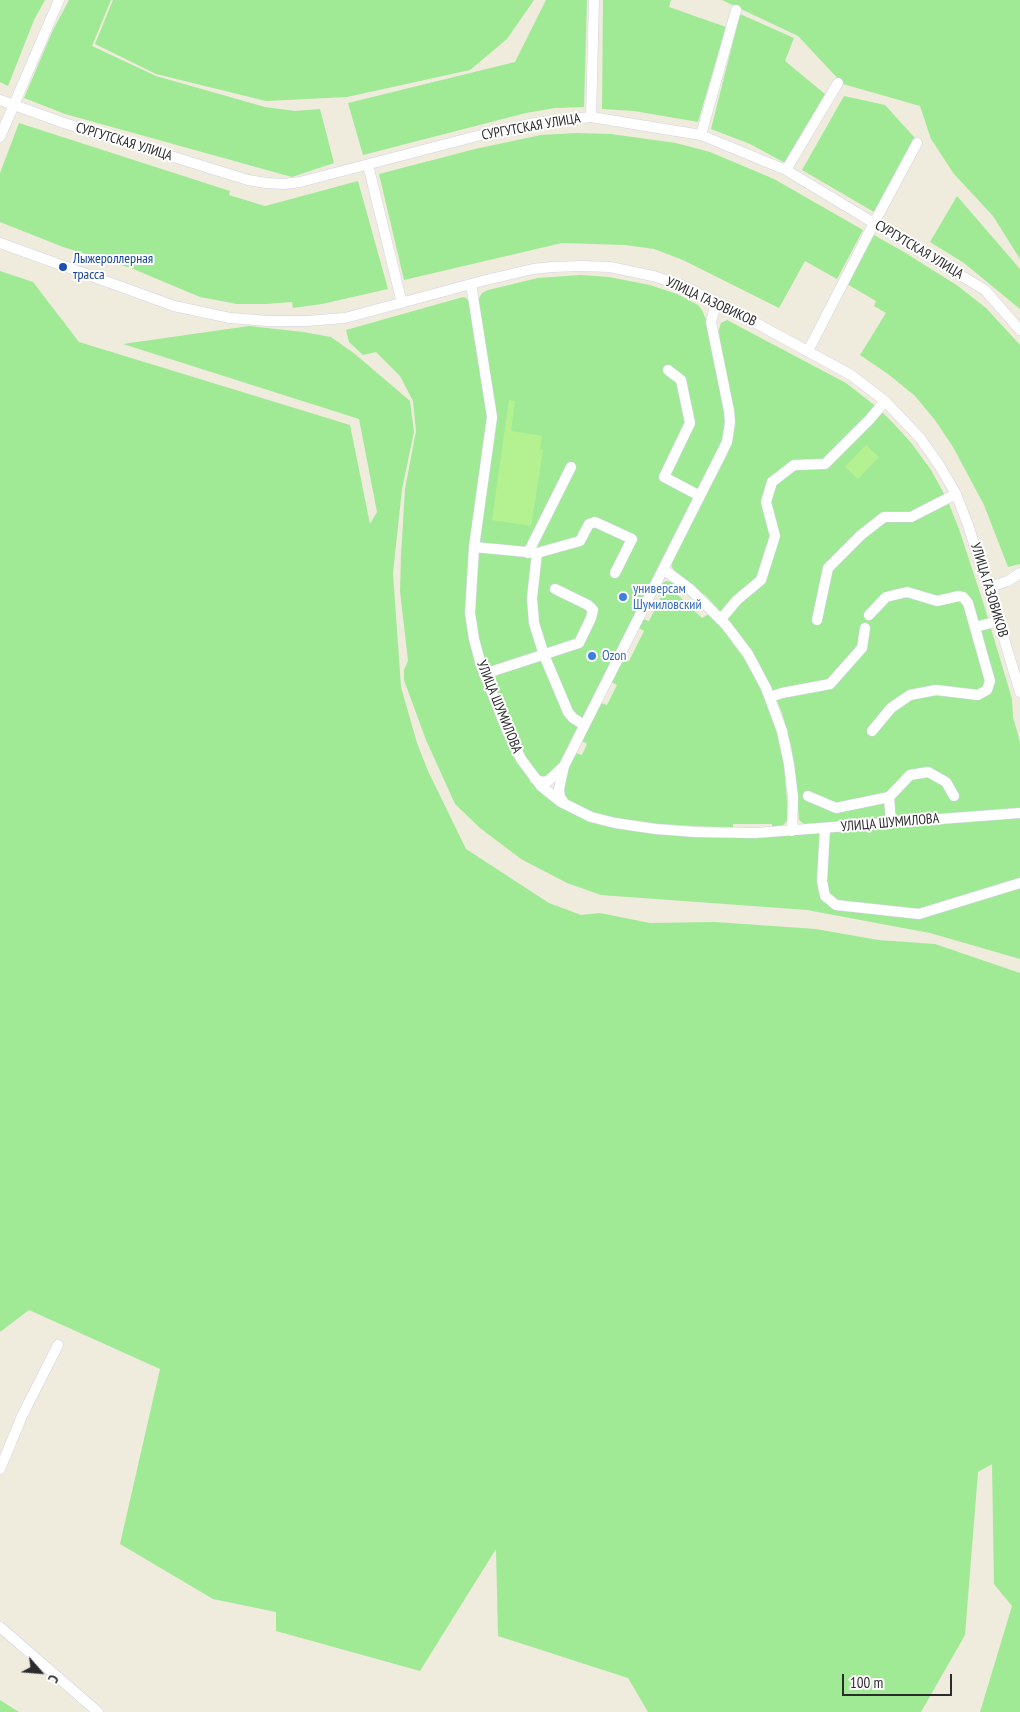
<!DOCTYPE html>
<meta charset="utf-8">
<style>
body{margin:0}
#map{position:relative;width:1020px;height:1712px;overflow:hidden;background:#efebdd;font-family:"PT Sans Narrow",sans-serif}
canvas{display:block}
.north{position:absolute;left:15px;top:1647px;width:50px;height:50px;-webkit-text-stroke:4px #fff;paint-order:stroke;rotate:117deg;font-size:14px;font-weight:700;line-height:20px;text-align:center;color:#2c2c2c}
.north::after{content:'';display:block;margin:auto;width:18px;height:22px;background:#2c2c2c;clip-path:polygon(50% 0,100% 100%,50% 72%,0 100%)}
.scale{position:absolute;left:842px;top:1674px;width:110px;height:22px;box-sizing:border-box;border:2px solid #2c2c2c;border-top:0;padding-left:6px;font-size:15px;line-height:18px;white-space:nowrap;color:#2c2c2c;-webkit-text-stroke:4px #fff;paint-order:stroke}
</style>
<div id="map">
<canvas width="1020" height="1712"></canvas>
<div class="north">С</div>
<div class="scale">100 m</div>
</div>
<script>
const context = document.querySelector('canvas').getContext('2d');
context.lineJoin = 'round';
function fillPath(path, color) { context.fillStyle = color; context.fill(path, 'evenodd'); }
const shape = rows => new Path2D(rows.map(r => 'M' + r).join(''));
function strokePath(path, color, width, dash) { context.strokeStyle = color; context.lineWidth = width; context.lineCap = dash ? 'butt' : 'round'; context.setLineDash(dash || []); context.stroke(path); }
function drawText(font, color, halo, rows, align = 'center') {
  context.font = font + ' "PT Sans Narrow",sans-serif'; context.lineWidth = 4; context.setLineDash([]); context.textBaseline = 'middle'; context.strokeStyle = halo; context.fillStyle = color; for (const [text, x, y, turn = 0] of rows) {
    context.save(); context.translate(x, y); context.rotate((+turn || 0) * Math.PI / 180); context.textAlign = isNaN(turn) ? turn : align; if (halo) context.strokeText(text, 0, 0); context.fillText(text, 0, 0); context.restore();
  }
}
const green = shape([
 [0,0,45,0,34,20,8,86,0,82],
 [69,0,111,0,92,46,156,76,265,107,295,111,320,109,334,163,292,177,65,114,24,98,53,30],
 [113,0,534,0,507,39,470,70,347,97,266,101,156,74,95,44],
 [546,0,587,0,584,107,555,108,526,113,363,155,348,103,515,62],
 [603,0,671,0,669,7,726,27,698,122,634,111,602,109],
 [722,0,1020,0,1020,259,993,216,954,174,931,139,920,106,843,84,798,36],
 [740,14,794,38,785,61,825,94,785,163,750,144,711,129],
 [844,96,885,105,915,138,874,212,802,170],
 [19,123,230,191,229,195,265,206,358,181,388,289,322,304,293,308,292,302,265,304,237,304,200,297,131,268,63,247,0,222,0,173],
 [576,133,611,134,676,143,710,152,774,179,863,230,837,279,805,261,779,308,683,260,654,249,625,245,562,243,404,280,379,174,475,149,541,135],
 [957,196,1020,269,1020,309,964,263,930,242],
 [874,235,904,252,958,286,986,308,1020,345,1020,564,1008,567,984,505,953,447,935,420,915,396,888,374,860,355,886,313,874,306,876,301,847,284],
 [0,271,33,282,79,342,350,425,370,524,377,512,359,419,123,344,249,326,303,332,331,337,355,354,410,401,414,432,402,489,393,573,401,687,417,743,428,771,466,849,549,903,581,915,600,913,650,923,715,922,816,929,878,940,935,944,1020,973,1020,1712,980,1712,1012,1606,994,1584,992,1464,978,1472,965,1635,921,1712,648,1712,628,1678,498,1636,496,1549,420,1671,276,1631,276,1612,213,1599,120,1544,160,1369,29,1310,0,1332],
 [581,275,609,277,650,285,677,294,698,305,702,310,707,322,726,422,723,440,560,764,547,777,541,778,525,757,510,728,488,672,478,638,475,613,479,548,497,417,478,300,482,293,488,290,538,278],
 [463,297,466,298,469,301,488,417,470,547,466,613,480,675,502,732,517,762,532,782,546,797,558,806,590,821,656,834,703,837,755,838,1020,818,1020,959,930,933,807,910,601,895,567,883,521,859,480,828,455,804,426,740,404,680,404,670,408,661,400,591,401,556,405,489,416,431,413,401,400,376,376,352,363,355,349,342,346,330],
 [727,320,846,383,878,408,896,426,912,444,931,470,947,499,959,529,984,605,1012,699,1013,717,1020,742,1020,808,804,824,799,820,796,780,791,746,782,713,770,685,752,651,730,622,707,597,675,572,672,567,671,563,690,526,727,455,734,433,734,410,718,332,721,323],
 [666,581,671,582,680,588,677,594,702,618,709,614,722,628,743,657,760,686,777,732,784,765,788,814,787,821,783,825,772,827,772,824,733,824,733,828,657,824,616,818,593,812,570,802,564,795,564,789,568,768,576,753,582,755,587,744,582,741,601,703,607,705,617,685,611,682,623,658,629,661,644,631,639,628,643,619,649,621,664,591,659,588,661,584],
 [0,1700,19,1712,0,1712]
]);
const pitch = shape([
 [509,400,515,401,511,431,542,436,540,450,543,450,531,526,492,520],
 [866,445,879,457,858,479,845,467]
]);
const minor = shape([
 [0,100,64,123,248,180,266,183,284,184,300,182,477,136,534,123,591,117,701,135,786,170,985,290,1020,330],
 [591,117,594,0],
 [701,135,736,10],
 [0,137,59,0],
 [368,165,402,303],
 [786,170,838,83],
 [0,243,174,306,230,318,268,321,306,321,345,318,486,280,533,269,552,267,581,266,610,267,653,276,681,285,732,310,851,375,885,401,920,438,939,465,956,494,968,525,993,602,1020,692],
 [471,284,492,417,474,547,470,613,474,639,481,665,507,730,521,759,541,786,561,802,591,817,615,823,656,829,695,832,755,833,1020,813],
 [808,351,874,223,917,143],
 [668,370,681,380,690,423,664,477,700,496],
 [474,547,537,553,580,541,589,524,595,522,632,539,615,573],
 [528,553,571,467],
 [537,553,532,598,534,623,544,655,568,712,573,718,584,725],
 [663,569,690,589,726,625,748,654,766,688,782,731,789,764,793,797,792,831],
 [989,587,1008,581,1020,573],
 [869,615,886,597,907,592,937,601,959,596,963,597,968,603,990,681,987,690,978,695,936,690,910,695,891,708,872,731],
 [721,619,737,600,761,580,775,536,766,502,772,482,794,465,825,464,870,419,885,401],
 [817,620,828,568,861,535,884,517,911,517,956,494],
 [975,627,999,621],
 [484,674,579,643,591,618,593,610,588,605,555,589],
 [770,697,782,693,830,684,862,648,865,628],
 [535,779,542,782,548,781,563,767],
 [808,796,836,808,889,797,910,775,928,772,946,782,954,796],
 [889,797,891,823],
 [564,803,560,797,559,789,564,766,727,442,730,422,729,411,711,322,716,303],
 [825,828,822,881,825,896,836,905,919,914,1020,883],
 [0,1469,22,1416,58,1345],
 [0,1627,98,1712]
]);
const markers = [
 [63,267,5,"#1a4fb4"],
 [623,597,5,"#3f7fe0"],
 [592,656,5,"#3f7fe0"]
];
const streetNames = [
 ["СУРГУТСКАЯ УЛИЦА",531,127,-10],
 ["СУРГУТСКАЯ УЛИЦА",124,142,17],
 ["СУРГУТСКАЯ УЛИЦА",919,250,31],
 ["УЛИЦА ГАЗОВИКОВ",711,302,25],
 ["УЛИЦА ГАЗОВИКОВ",989,590,73],
 ["УЛИЦА ШУМИЛОВА",499,707,68],
 ["УЛИЦА ШУМИЛОВА",890,823,-5]
];
const transitNames = [
 ["Лыжероллерная",73,259],
 ["трасса",73,275]
];
const shopNames = [
 ["универсам",633,589],
 ["Шумиловский",633,605],
 ["Ozon",602,656]
];
fillPath(green, '#a0ea96');
fillPath(pitch, '#b4f291');
strokePath(minor, '#d3d2e6', 11);
strokePath(minor, '#fff', 10);
for (const [x, y, r, color] of markers) { const dot = new Path2D(); dot.arc(x, y, r, 0, 2 * Math.PI); context.fillStyle = color; context.fill(dot); strokePath(dot, '#fff', 2); }
drawText('14px', '#2c2c2c', '#fff', streetNames);
drawText('14px', '#164399', '#fff', transitNames, 'left');
drawText('14px', '#366cbe', '#fff', shopNames, 'left');
</script>
